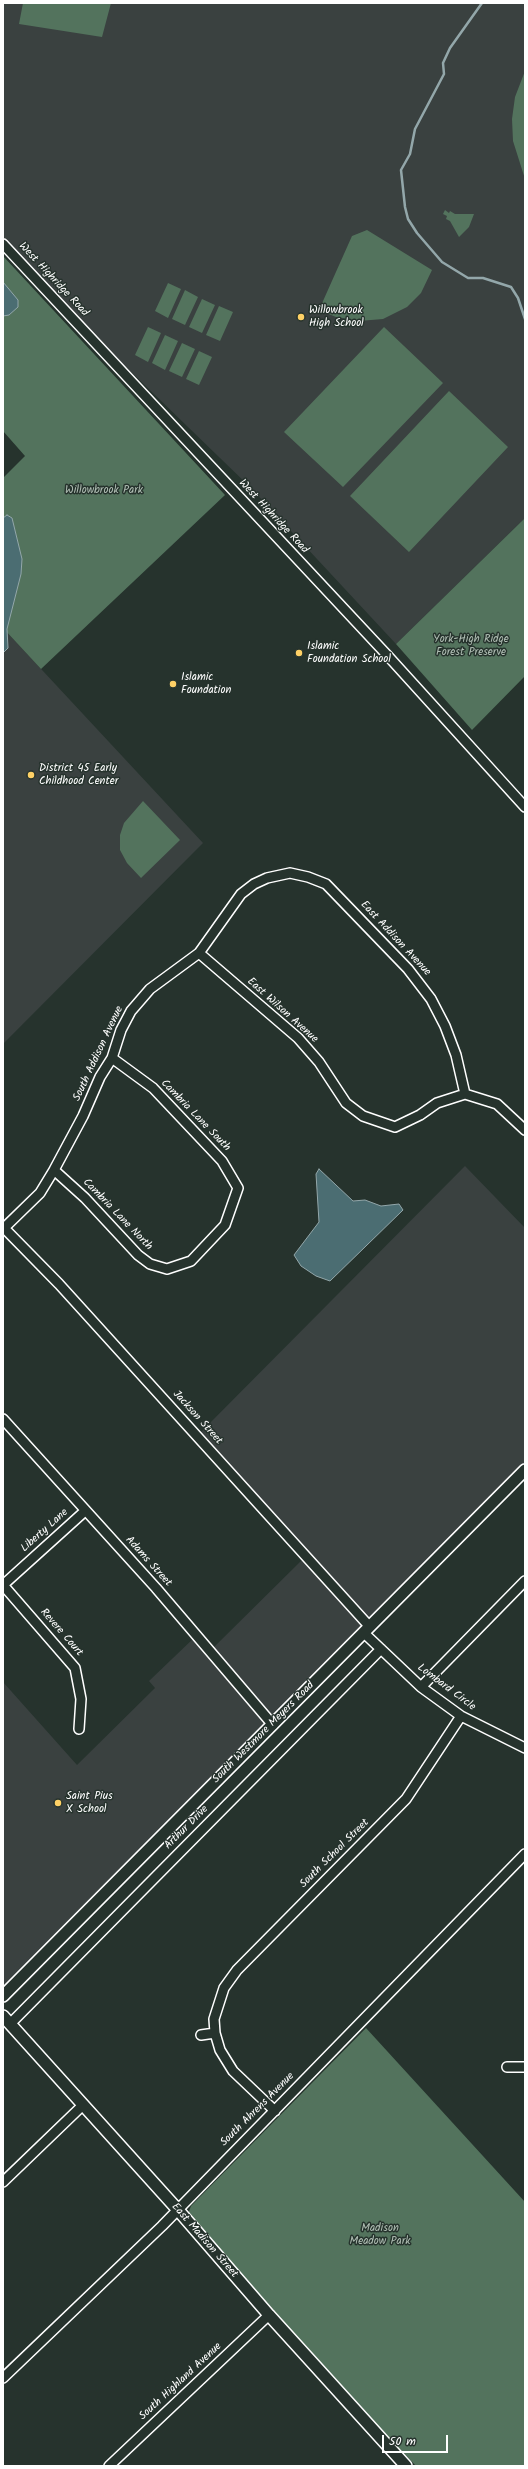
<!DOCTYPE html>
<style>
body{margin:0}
#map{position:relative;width:528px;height:2469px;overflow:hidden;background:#26332d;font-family:Kalam,sans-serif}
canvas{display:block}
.frame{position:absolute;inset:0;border:4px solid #fff;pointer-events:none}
.scale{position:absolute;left:382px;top:2435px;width:66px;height:18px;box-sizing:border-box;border:2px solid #fff;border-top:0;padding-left:5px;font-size:12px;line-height:14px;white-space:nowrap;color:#fff;-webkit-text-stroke:3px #26332d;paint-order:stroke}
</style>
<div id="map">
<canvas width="528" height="2469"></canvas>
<div class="frame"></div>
<div class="scale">50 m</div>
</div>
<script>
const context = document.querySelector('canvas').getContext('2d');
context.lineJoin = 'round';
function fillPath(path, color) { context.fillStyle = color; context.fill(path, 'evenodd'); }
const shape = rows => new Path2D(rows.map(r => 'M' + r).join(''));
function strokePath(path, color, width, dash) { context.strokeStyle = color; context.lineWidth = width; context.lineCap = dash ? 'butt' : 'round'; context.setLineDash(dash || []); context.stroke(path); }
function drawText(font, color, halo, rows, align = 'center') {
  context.font = font + ' Kalam,sans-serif'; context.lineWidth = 3; context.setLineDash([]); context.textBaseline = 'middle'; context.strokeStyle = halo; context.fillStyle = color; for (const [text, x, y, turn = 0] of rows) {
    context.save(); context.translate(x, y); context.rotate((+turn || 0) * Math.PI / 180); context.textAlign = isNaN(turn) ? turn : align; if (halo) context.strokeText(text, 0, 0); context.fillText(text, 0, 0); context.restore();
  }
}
const built = shape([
 [3,3,525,3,525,518,396,644,251,488,94,336,3,238],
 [3,628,203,843,3,1044],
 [465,1166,525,1228,525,1462,369,1621,200,1433],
 [303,1559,364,1626,271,1717,212,1649],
 [196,1636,266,1723,3,1989,3,1682,77,1765,155,1688,149,1681]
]);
const green = shape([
 [23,3,111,3,102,37,19,24],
 [525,71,525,179,513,141,512,119,515,97],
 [445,210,449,213,450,211,455,214,474,214,469,227,459,237,450,221,446,219,447,216,443,214],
 [367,230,432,270,421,293,407,307,383,319,359,321,336,317,319,310,352,236],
 [3,256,225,495,41,669,3,628,3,478,25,456,3,431],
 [168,283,181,289,168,318,155,311],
 [185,290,198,297,185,325,172,319],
 [202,299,215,305,202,333,189,327],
 [219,306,233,312,220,341,206,335],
 [148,327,161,333,148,362,135,355],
 [384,327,443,383,343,487,284,432],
 [165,335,178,341,165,370,152,363],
 [182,343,195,349,182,377,169,371],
 [199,351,212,357,199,385,186,379],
 [449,391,508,447,409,552,350,496],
 [525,518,525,676,472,730,396,644],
 [143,801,180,840,141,878,127,863,120,850,120,835,124,823],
 [366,2028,525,2202,525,2466,416,2466,345,2391,188,2214,191,2206]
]);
const water = shape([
 [3,282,18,300,18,307,9,315,3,316,3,282],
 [7,515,12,518,22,559,21,574,7,629,8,648,3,653,3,518,7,515],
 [319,1169,353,1201,365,1200,381,1206,399,1204,403,1210,330,1281,316,1276,301,1266,294,1255,319,1222,316,1174,319,1169]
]);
const stream = shape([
 [482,3,450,48,443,63,444,74,415,129,410,154,401,170,405,207,408,219,417,233,442,262,468,278,483,278,511,287,518,298,525,319]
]);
const minor = shape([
 [3,244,388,656,525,807],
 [199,953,298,1038,319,1062,346,1103,363,1116,395,1127,420,1115,437,1103,465,1094,497,1104,525,1130],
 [54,1170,85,1198,138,1255,150,1264,167,1269,191,1261,225,1225,238,1188,222,1161,153,1088,112,1058],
 [3,1227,59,1284,370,1627],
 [3,1229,40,1193,54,1170,83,1116,100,1077,112,1058,121,1030,131,1011,150,989,199,953,241,894,254,884,267,878,290,873,308,877,326,884,408,969,431,999,445,1026,456,1055,465,1094],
 [3,1419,156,1588,273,1725],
 [3,1585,75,1668,81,1699,79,1729],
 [3,1585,85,1511],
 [364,1633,421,1687,461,1716,525,1748],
 [421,1687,525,1581],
 [10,2024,381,1649],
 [201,2035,215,2033],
 [507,2067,525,2067],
 [275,2111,233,2071,220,2050,215,2033,214,2019,224,1988,237,1970,406,1799,461,1716],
 [3,2182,83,2105],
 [3,2378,162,2226,525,1854],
 [109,2466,269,2315]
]);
const tertiary = shape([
 [3,1996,525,1470],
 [3,2016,178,2210,269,2315,406,2466]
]);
const markers = [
 [301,317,4,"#ffd166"],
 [299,653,4,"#ffd166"],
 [173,684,4,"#ffd166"],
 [31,775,4,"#ffd166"],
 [58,1803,4,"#ffd166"]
];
const streetNames = [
 ["West Highridge Road",53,280,47],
 ["West Highridge Road",273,517,47],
 ["East Addison Avenue",395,939,47],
 ["East Wilson Avenue",282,1011,42],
 ["South Addison Avenue",99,1054,-65],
 ["Cambria Lane South",195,1116,46],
 ["Cambria Lane North",117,1215,46],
 ["Jackson Street",197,1418,48],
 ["Liberty Lane",45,1531,-42],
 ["Adams Street",148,1562,48],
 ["Revere Court",61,1633,49],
 ["Lombard Circle",446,1688,37],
 ["South Westmore Meyers Road",264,1733,-45],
 ["Arthur Drive",187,1828,-45],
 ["South School Street",335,1854,-45],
 ["South Ahrens Avenue",258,2110,-45],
 ["East Madison Street",204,2241,49],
 ["South Highland Avenue",181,2382,-43]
];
const poiNames = [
 ["Willowbrook",309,311],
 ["High School",309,324],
 ["Islamic",307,647],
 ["Foundation School",307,660],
 ["Islamic",181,678],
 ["Foundation",181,691],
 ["District 45 Early",39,769],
 ["Childhood Center",39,782],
 ["Saint Pius",66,1797],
 ["X School",66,1810]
];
const parkNames = [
 ["Willowbrook Park",104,491],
 ["York-High Ridge",471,640],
 ["Forest Preserve",471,653],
 ["Madison",380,2229],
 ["Meadow Park",380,2242]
];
fillPath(built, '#3a4140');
fillPath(green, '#53735d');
fillPath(water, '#4b6d72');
strokePath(water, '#93a7aa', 1);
strokePath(stream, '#93a7aa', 2.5);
strokePath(minor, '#fff', 12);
strokePath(tertiary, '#fff', 14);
strokePath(minor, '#26332d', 9);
strokePath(tertiary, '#26332d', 11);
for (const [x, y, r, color] of markers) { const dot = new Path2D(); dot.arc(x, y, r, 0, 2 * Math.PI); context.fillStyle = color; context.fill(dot); strokePath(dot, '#26332d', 1.5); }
drawText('11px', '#fff', '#26332d', streetNames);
drawText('11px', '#fff', '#26332d', poiNames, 'left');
drawText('11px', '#b2c0b6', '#26332d', parkNames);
</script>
